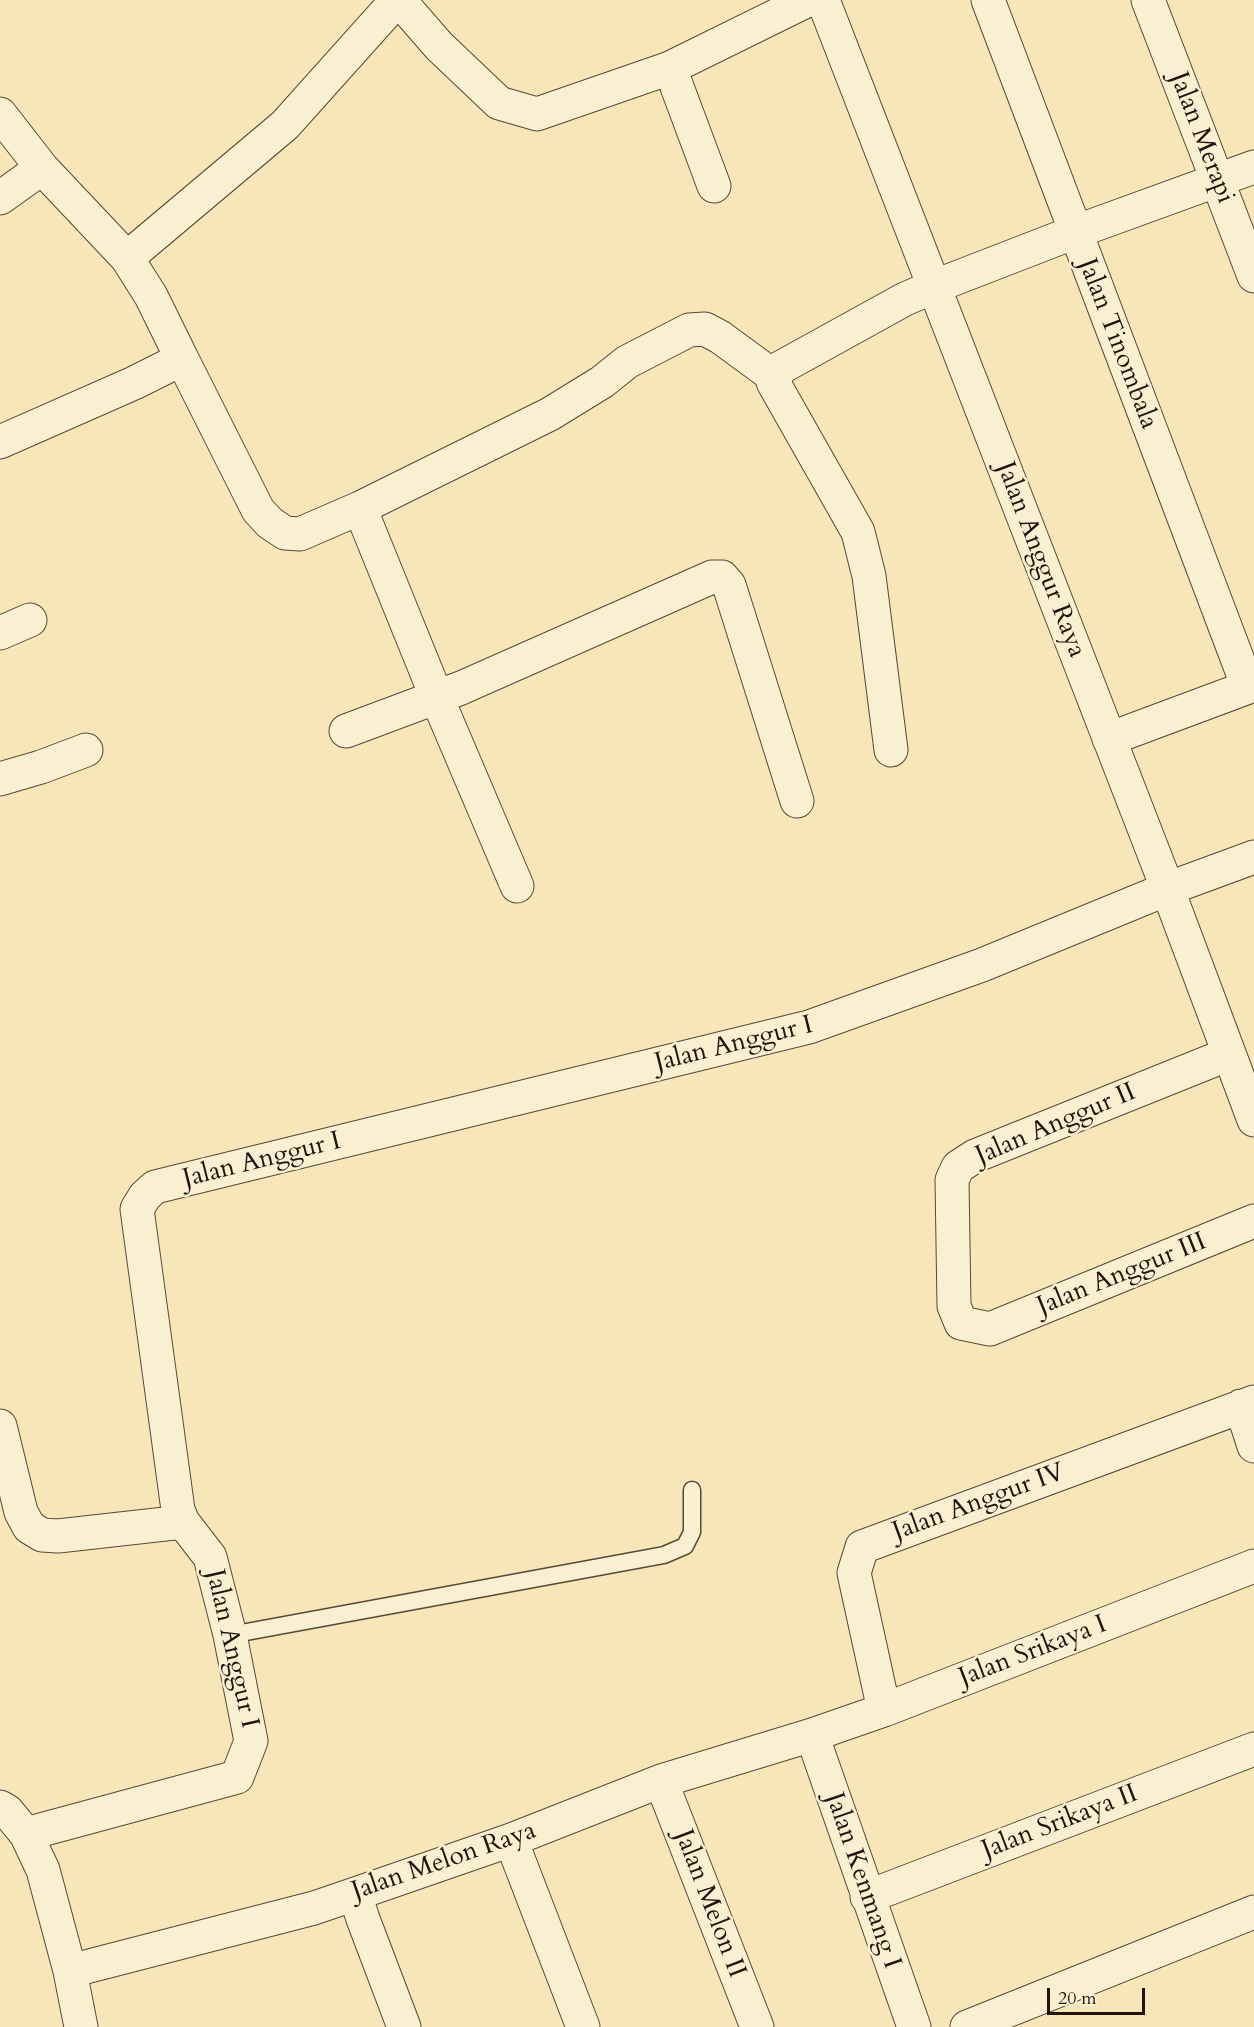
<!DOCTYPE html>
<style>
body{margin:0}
#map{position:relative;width:1254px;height:2027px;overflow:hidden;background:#f6e6b8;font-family:Cardo,serif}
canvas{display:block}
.scale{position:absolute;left:1047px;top:1988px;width:98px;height:27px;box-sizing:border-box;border:3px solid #22130d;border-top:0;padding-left:8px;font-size:18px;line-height:21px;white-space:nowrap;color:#22130d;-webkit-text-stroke:4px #f9efd1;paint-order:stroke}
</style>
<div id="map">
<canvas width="1254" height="2027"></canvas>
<div class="scale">20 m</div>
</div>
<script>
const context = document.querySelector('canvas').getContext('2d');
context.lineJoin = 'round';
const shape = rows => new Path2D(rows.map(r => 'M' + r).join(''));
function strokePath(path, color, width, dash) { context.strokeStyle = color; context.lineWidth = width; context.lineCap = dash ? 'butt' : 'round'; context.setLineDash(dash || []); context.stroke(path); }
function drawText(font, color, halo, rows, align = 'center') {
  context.font = font + ' Cardo,serif'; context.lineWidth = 5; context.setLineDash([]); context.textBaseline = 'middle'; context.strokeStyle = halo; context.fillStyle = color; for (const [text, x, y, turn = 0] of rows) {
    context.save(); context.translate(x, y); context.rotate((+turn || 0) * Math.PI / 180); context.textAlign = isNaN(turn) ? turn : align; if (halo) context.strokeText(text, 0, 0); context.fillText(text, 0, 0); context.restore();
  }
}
const lane = shape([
 [230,1635,664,1555,685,1546,692,1532,692,1490]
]);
const street = shape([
 [399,0,439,46,499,103,537,114,670,68,808,0],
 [823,0,1163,877,1254,1120],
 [988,0,1248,687],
 [1148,0,1254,276],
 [670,68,714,186],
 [0,114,42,168,127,258,151,296,182,359],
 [0,198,42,168],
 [127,258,285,125,397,0],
 [0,442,134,383,182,359,258,510,270,523,285,533,300,534,360,508,550,414,602,382,627,362,689,330,705,329,720,337,776,378],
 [360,508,437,698,517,886],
 [0,633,30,620],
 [346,731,461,688,712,577,722,577,729,585,797,801],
 [1109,739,1254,685],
 [891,750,869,576,858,532,773,382,780,368,905,299,933,287,1075,232,1254,167],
 [0,779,41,767,86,750],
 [1229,1054,975,1156,958,1167,952,1180,954,1306,961,1323,990,1329,1254,1221],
 [1241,1406,1254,1446],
 [0,1426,21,1512,29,1527,42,1535,58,1536,183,1522],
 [884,1710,854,1573,862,1547,1254,1402],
 [812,1735,914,2027],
 [661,1781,757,2027],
 [0,1807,7,1811,26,1834,43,1870,70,1971,81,2027],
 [26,1834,237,1777,251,1741,230,1635,210,1557,183,1522,178,1510,137,1209,145,1196,155,1187,809,1027,982,965,1167,889,1254,857],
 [511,1840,583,2027],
 [355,1894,363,1919,404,2027],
 [867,1897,1254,1749],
 [70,1971,314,1908,355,1894,511,1840,661,1781,812,1735,884,1710,1254,1566],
 [967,2027,1254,1912]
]);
const streetNames = [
 ["Jalan Merapi",1201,138,69],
 ["Jalan Tinombala",1117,344,69],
 ["Jalan Anggur Raya",1040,560,69],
 ["Jalan Anggur I",734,1045,-14],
 ["Jalan Anggur II",1056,1125,-23],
 ["Jalan Anggur I",262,1161,-14],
 ["Jalan Anggur III",1122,1275,-22],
 ["Jalan Anggur IV",979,1503,-20],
 ["Jalan Anggur I",231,1649,77],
 ["Jalan Srikaya I",1033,1652,-21],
 ["Jalan Srikaya II",1060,1823,-21],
 ["Jalan Melon Raya",444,1862,-19],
 ["Jalan Kenmang I",862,1881,71],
 ["Jalan Melon II",709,1904,69]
];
strokePath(lane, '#574838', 19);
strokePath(street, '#574838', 35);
strokePath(lane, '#f9efd1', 16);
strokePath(street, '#f9efd1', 33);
drawText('26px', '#22130d', '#f9efd1', streetNames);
</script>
